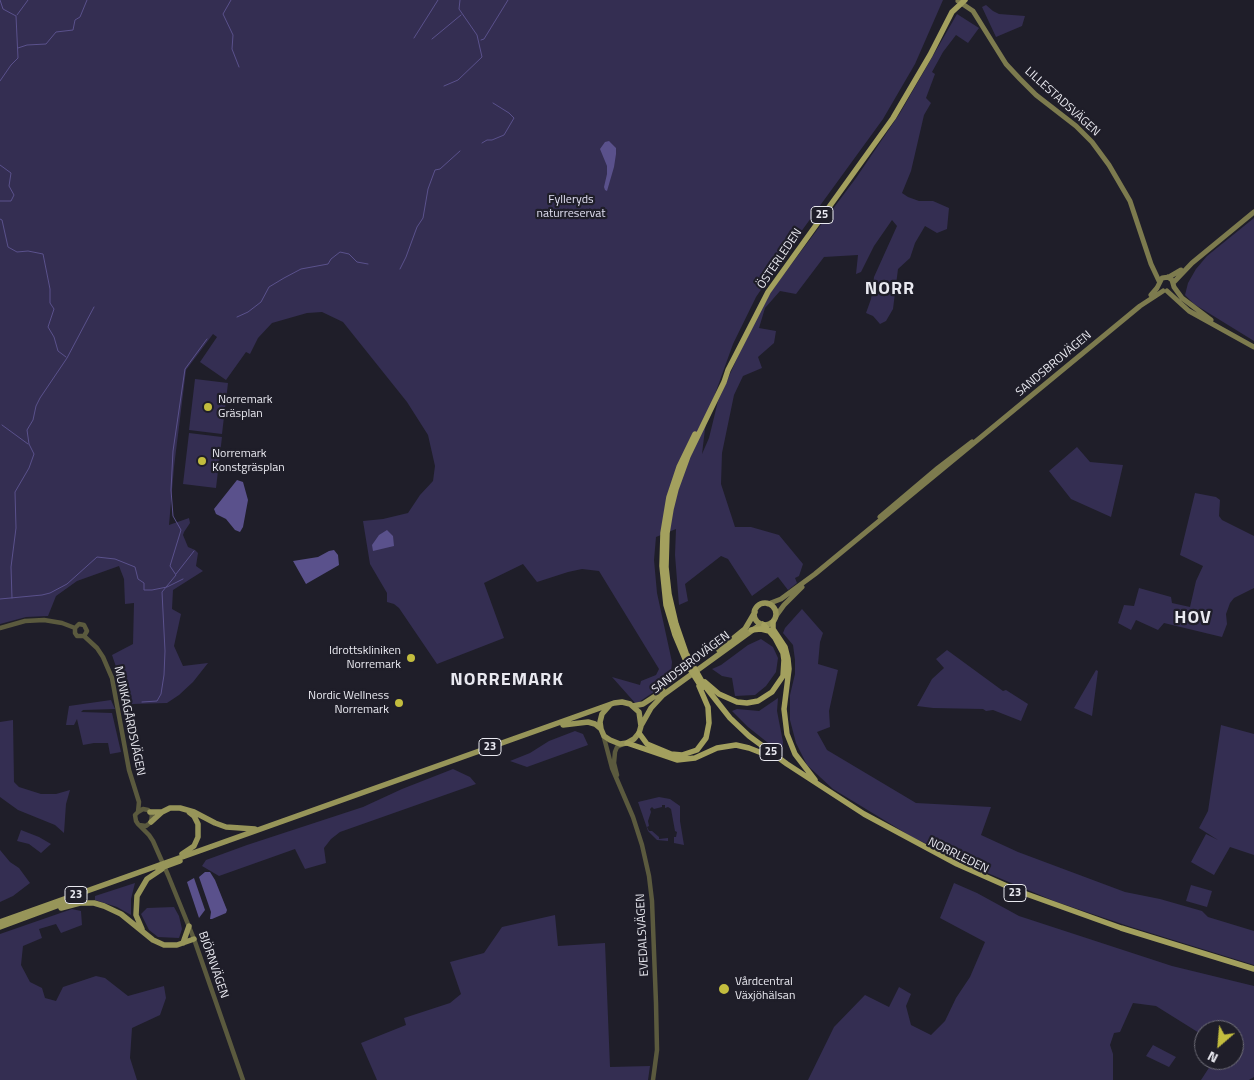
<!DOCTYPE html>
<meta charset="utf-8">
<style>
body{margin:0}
#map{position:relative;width:1254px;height:1080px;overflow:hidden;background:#1f1e29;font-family:"Titillium Web",sans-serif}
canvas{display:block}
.north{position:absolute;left:1194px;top:1020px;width:50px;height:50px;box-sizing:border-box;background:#1f1e29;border:1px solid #706f79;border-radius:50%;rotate:207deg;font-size:14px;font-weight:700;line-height:20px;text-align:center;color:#e9e9f0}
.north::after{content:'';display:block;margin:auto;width:18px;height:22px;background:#c3bd3e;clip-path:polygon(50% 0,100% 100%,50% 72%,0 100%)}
</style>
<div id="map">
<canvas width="1254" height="1080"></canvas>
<div class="north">N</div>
</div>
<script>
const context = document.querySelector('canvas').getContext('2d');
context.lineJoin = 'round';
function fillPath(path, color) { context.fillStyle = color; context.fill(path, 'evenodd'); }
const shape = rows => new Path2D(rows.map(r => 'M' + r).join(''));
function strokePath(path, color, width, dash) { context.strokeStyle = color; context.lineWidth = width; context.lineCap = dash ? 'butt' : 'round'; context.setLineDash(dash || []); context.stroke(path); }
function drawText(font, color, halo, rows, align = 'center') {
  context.font = font + ' "Titillium Web",sans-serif'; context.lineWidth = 4.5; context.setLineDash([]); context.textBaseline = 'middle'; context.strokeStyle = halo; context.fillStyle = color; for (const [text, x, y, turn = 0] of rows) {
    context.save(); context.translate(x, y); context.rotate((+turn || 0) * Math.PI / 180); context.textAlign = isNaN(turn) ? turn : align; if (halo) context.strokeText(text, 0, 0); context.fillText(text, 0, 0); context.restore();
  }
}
const green = shape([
 [0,0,943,0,915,64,883,119,795,240,756,297,733,344,710,408,705,429,702,454,709,438,718,401,746,338,772,290,856,178,900,113,957,14,979,28,968,43,956,35,943,52,932,72,935,74,926,98,931,103,924,115,911,171,902,193,908,197,919,201,933,201,949,208,947,229,937,233,925,226,915,243,910,258,898,269,893,309,886,321,880,324,873,316,866,313,871,299,874,277,897,226,892,220,874,246,861,272,856,274,858,255,824,257,796,294,780,291,765,308,759,328,776,331,774,343,758,357,762,368,743,376,734,395,722,453,721,484,735,527,751,527,779,535,803,564,799,576,795,578,797,583,788,590,778,577,752,596,728,559,721,556,685,584,688,601,679,605,675,555,676,529,656,537,654,560,657,593,672,662,670,681,636,704,612,677,640,685,641,681,656,675,659,669,599,571,582,569,568,572,537,582,523,564,484,583,504,638,437,664,399,608,394,604,387,602,387,593,370,564,363,521,383,519,408,513,420,495,433,481,435,466,428,435,407,402,343,322,322,312,307,313,272,323,258,338,250,354,246,352,226,380,200,362,217,337,213,334,186,370,174,467,169,525,189,518,190,523,184,532,183,535,188,547,195,550,198,553,196,566,203,571,173,590,172,609,181,614,174,646,183,666,208,663,193,682,179,695,167,703,132,704,126,696,112,655,133,644,134,603,125,604,124,579,119,566,77,581,56,596,48,616,26,617,0,624],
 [986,5,993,11,999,14,1025,16,1022,26,996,37,982,7],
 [1254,218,1254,341,1194,304,1185,295,1188,283,1196,269,1207,256],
 [195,379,228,383,222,434,189,430],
 [189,433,222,437,216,488,183,484],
 [1077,447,1090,462,1123,465,1111,517,1071,499,1049,471],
 [1195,493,1216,497,1220,500,1219,516,1222,520,1254,536,1254,588,1234,598,1230,603,1226,614,1227,624,1222,637,1164,623,1158,630,1136,620,1131,630,1118,623,1124,605,1134,606,1139,588,1171,597,1172,603,1190,607,1196,581,1203,566,1180,555],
 [802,609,823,633,820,642,818,664,838,670,829,711,830,727,817,732,827,750,916,803,991,807,981,835,1018,852,1125,892,1160,899,1202,911,1208,917,1254,931,1254,965,1128,926,1054,901,985,872,912,837,833,789,807,765,796,743,790,720,790,695,795,674,795,660,793,645,783,633,785,628],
 [761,639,773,647,778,658,776,672,766,686,755,695,735,696,732,678,722,676,712,669,721,665,748,645],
 [947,650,1003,691,1006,690,1028,704,1021,721,993,710,986,711,983,709,933,708,917,706,932,679,944,668,936,659],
 [1096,670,1098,671,1092,716,1074,708],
 [778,698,777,711,783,742,782,754,748,727,732,711,737,709,759,711],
 [111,700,115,709,83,710,81,712,112,713,121,752,110,754,108,743,94,743,83,745,77,719,74,725,66,725,69,706],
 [13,720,14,782,19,787,41,794,56,794,70,790,66,804,64,833,55,825,18,810,0,797,0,722],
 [1221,725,1254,734,1254,855,1230,847,1214,875,1191,862,1206,834,1218,840,1199,828,1208,811],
 [575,731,583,734,588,745,527,767,510,761,530,753,549,741],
 [453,769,470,777,476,784,340,832,331,839,324,848,326,863,305,869,295,849,219,876,202,866,206,860,247,845,363,807,402,789],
 [659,797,670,799,680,806,680,821,684,845,674,843,674,837,676,837,677,832,675,831,671,809,668,807,665,808,665,805,662,805,662,807,654,809,652,807,650,809,651,812,648,821,649,826,647,827,649,831,652,831,659,837,659,839,668,838,668,841,657,840,648,831,638,802],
 [21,830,39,837,51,844,41,853,29,844,17,841],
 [0,850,10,862,19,868,30,883,13,896,0,902],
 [135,883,131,899,131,915,117,907,95,900,95,896],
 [954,883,977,893,1019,916,1172,966,1254,986,1254,1077,1249,1080,1201,1080,1214,1060,1234,1060,1234,1030,1204,1030,1204,1036,1156,1006,1133,1003,1120,1032,1114,1033,1110,1045,1113,1054,1113,1080,808,1080,834,1027,865,995,889,1007,899,987,911,994,906,1006,911,1025,931,1035,945,1021,956,998,970,977,985,942,940,918],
 [1191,885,1212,891,1207,907,1186,901],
 [174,907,179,916,182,929,179,938,158,937,149,930,141,914,147,908],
 [72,909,81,911,82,925,61,933,56,924,39,929,42,938,23,946,21,965,30,982,42,988,45,998,56,1001,63,987,96,976,105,978,128,996,164,986,166,998,160,1015,132,1028,130,1058,137,1080,0,1080,0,934],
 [555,915,558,946,605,943,610,1067,650,1066,648,1080,377,1080,361,1043,406,1025,404,1018,450,1003,461,994,450,962,484,953,502,927],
 [1153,1045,1176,1057,1169,1067,1146,1056]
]);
const water = shape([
 [609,141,616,148,616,154,614,167,607,191,605,190,604,187,607,174,607,166,600,149,605,142],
 [237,480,243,482,248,500,243,527,240,532,235,530,226,519,216,514,214,509],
 [387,530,393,536,394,546,373,551,372,545,379,535],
 [334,550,338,555,339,565,306,584,293,561,318,557,329,551],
 [205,872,210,872,215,880,227,910,226,913,212,919,210,919,211,912,199,877],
 [194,878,205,910,199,918,187,882]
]);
const stream = shape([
 [231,0,223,14,233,35,232,49,239,67],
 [17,15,28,0],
 [414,38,438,0],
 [432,39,461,15],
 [481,40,484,39,508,0],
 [18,48,27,45,46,44,56,32,73,30,75,20,80,17,87,0],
 [0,81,11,65,18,58,16,16,3,9,0,0],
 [444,86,458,80,482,57,477,35,459,9,460,0],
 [482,143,487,140,492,140,504,135,514,118,509,113,493,103],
 [0,165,11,173,9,186,14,195,11,201,0,201],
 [0,219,2,220,8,247,17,252,28,251,43,254,50,289,50,303,54,309,48,327,54,337,58,351,66,357],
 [400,269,406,257,417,227,423,218,428,189,435,170,440,169,460,151],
 [237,317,248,312,261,302,269,287,284,278,301,269,328,264,331,259,340,252,349,254,357,262,368,264],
 [2,425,28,444],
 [176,574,194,551],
 [12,598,11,567,16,528,15,492,29,468,34,454,29,444,27,430,33,420,36,406,40,398,67,358,94,307],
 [0,599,42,595,50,593,67,584,97,557,115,559,135,567,138,579,144,583,144,590,152,590,167,587,183,579],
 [142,702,157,701,161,694,164,675,165,651,162,592,176,575,170,566,181,530,173,516,171,490,173,451,185,369,207,339]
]);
const tertiary = shape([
 [0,628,25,621,44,620,62,623,75,628],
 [75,628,79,624,84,625,87,631,84,636],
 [75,628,75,633,77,636,84,636],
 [84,636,97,648,103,657,112,678,129,770,139,802,138,812],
 [603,734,612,768,633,817,642,845,649,876,652,901,656,1003,657,1050,653,1080],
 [617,775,614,763,615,752,617,747,623,744],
 [139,825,146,826,151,822,152,815,148,810,143,809,138,812,135,815,136,821,138,824,149,835,153,841,168,875,194,939,243,1080]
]);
const secondary = shape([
 [958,1,973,11,1006,64,1020,79,1036,95,1076,126,1092,142,1109,165,1130,201,1151,264,1159,281],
 [1168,277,1172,280,1174,287,1182,298,1211,320],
 [1173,283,1192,263,1254,212],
 [1167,291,1189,311,1254,347],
 [1151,295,1157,288,1162,278,1169,277,1181,270],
 [880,517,938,468,972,442],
 [768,604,781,599,815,574,1140,306,1163,291],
 [776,616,784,605,802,587]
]);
const primary = shape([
 '754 614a11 11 0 1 1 22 0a11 11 0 1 1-22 0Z',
 [719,650,745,629,755,612],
 [633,706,643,704,663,691],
 [642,724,651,708,663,695,754,629,762,624],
 [563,725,588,722,595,724,601,729],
 [150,812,162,812],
 [151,822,162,812,170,808,180,808,194,812,215,823,226,827,255,829],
 [182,854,194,846,198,837,198,824,194,816,189,812],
 [158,869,180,861],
 [61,908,80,903,94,903,104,906,121,914,153,940,164,945,177,945,194,939],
 [0,922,614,703,622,702,630,704,639,712,641,726,639,733,634,739,627,743,620,744,610,740,604,736,601,729,600,722,602,714,609,706],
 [0,927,70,901],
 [142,929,136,915,137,896,147,879,162,869],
 [183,943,189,926]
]);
const trunk = shape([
 [965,0,952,12,930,55,893,118,768,292,728,370,724,382,688,456,676,489,671,509,667,533,666,567,669,594,676,624,686,653,704,685,730,718,749,736,787,764,864,814,957,864,1018,891,1121,928,1254,969],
 [695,434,679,467,669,497,663,533,662,566,666,605,675,635,688,666,702,688],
 [773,622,773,629,785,647,788,659,789,669,784,709,787,734,795,754,815,780],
 [751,630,761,629,769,631],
 [705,682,719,694,737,702,747,703,758,701,772,692,783,676,784,660,783,653,775,638,764,625],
 [639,733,647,744,671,754,682,755,697,750,706,738,709,723,708,707,699,686],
 [627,743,677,760,695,758,717,748,736,745,749,748,772,757]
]);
const markers = [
 [208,407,5,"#c3bd3e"],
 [202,461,5,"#c3bd3e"],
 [411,658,5,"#c3bd3e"],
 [399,703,5,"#c3bd3e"],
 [724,989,6,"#c3bd3e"]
];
const shields = [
 [822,215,22],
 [490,747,22],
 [771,752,22],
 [1015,893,22],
 [76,895,22]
];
const shieldNames = [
 ["25",822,215],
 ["23",490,747],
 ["25",771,752],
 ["23",1015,893],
 ["23",76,895]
];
const streetNames = [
 ["LILLESTADSVÄGEN",1062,102,42],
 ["ÖSTERLEDEN",780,259,-56],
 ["SANDSBROVÄGEN",1054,364,-40],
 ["SANDSBROVÄGEN",691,663,-37],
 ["MUNKAGÅRDSVÄGEN",129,721,78],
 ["NORRLEDEN",958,856,26],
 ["EVEDALSVÄGEN",643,935,-93],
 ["BJÖRNVÄGEN",213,965,71]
];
const parkNames = [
 ["Fylleryds",571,200],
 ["naturreservat",571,214]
];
const poiNames = [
 ["Norremark",218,400],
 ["Gräsplan",218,414],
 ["Norremark",212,454],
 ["Konstgräsplan",212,468],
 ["Idrottskliniken",401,651,"right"],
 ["Norremark",401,665,"right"],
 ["Nordic Wellness",389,696,"right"],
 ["Norremark",389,710,"right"],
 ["Vårdcentral",735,982],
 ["Växjöhälsan",735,996]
];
const districtNames = [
 ["NORR",890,290],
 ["HOV",1193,619],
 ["NORREMARK",507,681]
];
fillPath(green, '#342e52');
fillPath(water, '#5a518c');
strokePath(stream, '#5a518c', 1);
strokePath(tertiary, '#5b5a3e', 4.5);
strokePath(secondary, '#7d7b4e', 5);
strokePath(primary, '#979559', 5.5);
strokePath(trunk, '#a3a05e', 5.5);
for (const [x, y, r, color] of markers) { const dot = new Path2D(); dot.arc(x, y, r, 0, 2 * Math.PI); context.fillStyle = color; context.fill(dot); strokePath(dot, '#1f1e29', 2); }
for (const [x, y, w] of shields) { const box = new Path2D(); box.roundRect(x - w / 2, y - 8.5, w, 17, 4); context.fillStyle = '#1f1e29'; context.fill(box); strokePath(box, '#e9e9f0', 1); }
drawText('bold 11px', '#e9e9f0', null, shieldNames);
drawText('12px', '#e9e9f0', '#1f1e29', streetNames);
drawText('12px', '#e0dff1', '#1f1e29', parkNames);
drawText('12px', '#e9e9f0', '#1f1e29', poiNames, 'left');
context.letterSpacing = '1px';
drawText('bold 18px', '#e9e9f0', '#1f1e29', districtNames);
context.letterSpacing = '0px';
</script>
